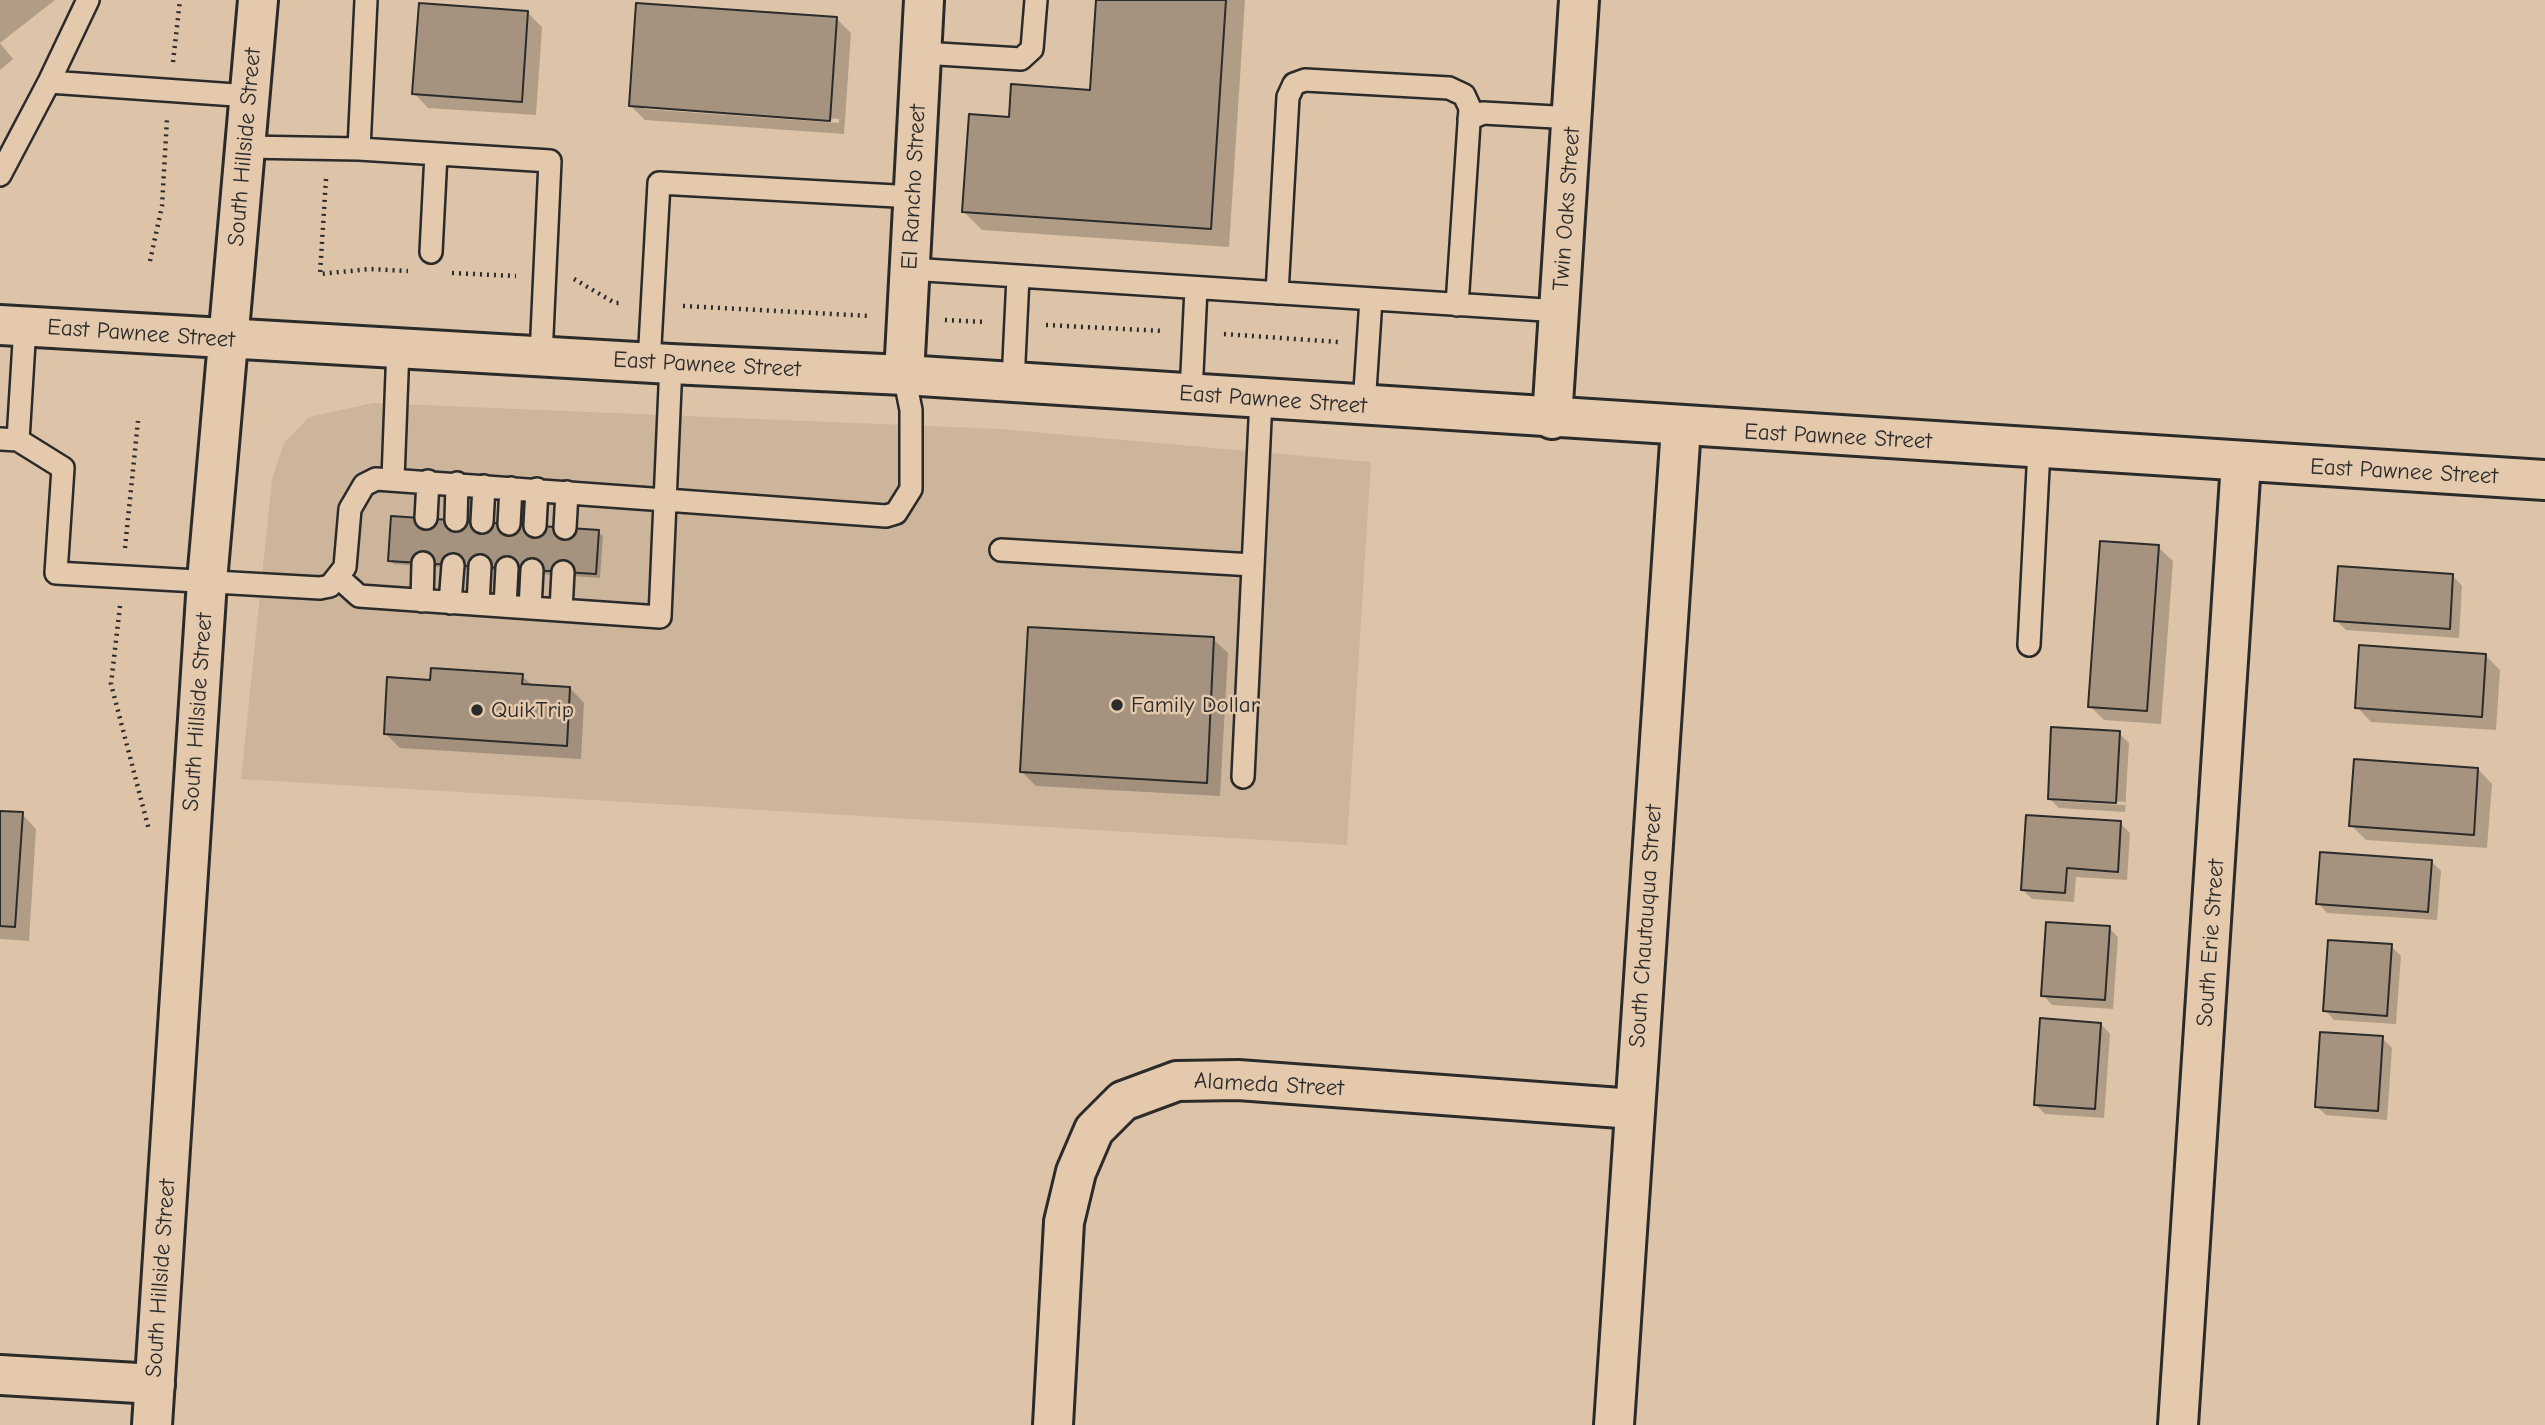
<!DOCTYPE html>
<style>
body{margin:0}
canvas{display:block;background:#ddc3a7}
</style>
<canvas width="2545" height="1425"></canvas>
<script>
const context = document.querySelector('canvas').getContext('2d');
context.lineJoin = 'round';
function fillPath(path, color) { context.fillStyle = color; context.fill(path, 'evenodd'); }
const shape = rows => new Path2D(rows.map(r => 'M' + r).join(''));
function strokePath(path, color, width, dash) { context.strokeStyle = color; context.lineWidth = width; context.lineCap = dash ? 'butt' : 'round'; context.setLineDash(dash || []); context.stroke(path); }
function drawText(font, color, halo, rows, align = 'center') {
  context.font = font + ' "Comic Neue",sans-serif'; context.lineWidth = 5; context.setLineDash([]); context.textBaseline = 'middle'; context.strokeStyle = halo; context.fillStyle = color; for (const [text, x, y, turn = 0] of rows) {
    context.save(); context.translate(x, y); context.rotate((+turn || 0) * Math.PI / 180); context.textAlign = isNaN(turn) ? turn : align; if (halo) context.strokeText(text, 0, 0); context.fillText(text, 0, 0); context.restore();
  }
}
const built = shape([
 [373,403,1000,429,1371,462,1347,845,241,779,272,479,284,443,309,417]
]);
const shadow = shape([
 [0,0,55,0,0,43,13,59,0,70],
 [1098,0,1245,0,1229,247,982,230,963,211,1011,118,1092,92],
 [527,12,542,27,536,115,428,108,414,93],
 [837,19,851,33,844,134,645,120,631,106],
 [644,106,839,119,839,123,644,109],
 [598,532,603,536,600,578,394,564,390,560],
 [2158,547,2173,561,2161,724,2104,720,2090,706],
 [2453,576,2462,586,2459,638,2346,630,2336,620],
 [1213,639,1228,653,1220,796,1036,786,1022,772],
 [2486,656,2500,670,2496,730,2371,722,2357,707],
 [522,676,533,686,570,688,584,703,581,759,400,748,386,734,432,682],
 [2119,733,2129,743,2125,812,2059,808,2049,798],
 [2057,798,2125,802,2125,805,2057,801],
 [2478,769,2492,784,2487,848,2366,840,2351,825],
 [0,813,22,814,36,829,29,941,0,939],
 [2120,823,2130,833,2127,880,2076,877,2074,902,2032,899,2022,889],
 [2431,861,2441,871,2437,920,2327,913,2318,903],
 [2109,928,2118,937,2113,1009,2052,1005,2043,995],
 [2391,946,2401,956,2396,1024,2334,1020,2325,1010],
 [2101,1024,2110,1034,2104,1118,2045,1114,2035,1104],
 [2382,1038,2392,1048,2387,1120,2326,1115,2316,1106]
]);
const building = shape([
 [1096,0,1226,0,1211,229,962,212,969,114,1009,117,1011,84,1090,90,1096,0],
 [419,3,528,11,522,102,412,94,419,3],
 [636,3,837,17,830,121,629,106,636,3],
 [391,516,599,530,596,574,388,561,391,516],
 [2100,541,2159,545,2147,711,2088,707,2100,541],
 [2338,566,2453,574,2450,629,2334,621,2338,566],
 [1028,627,1214,637,1207,783,1020,772,1028,627],
 [2359,645,2486,654,2482,717,2355,708,2359,645],
 [431,668,523,674,522,684,570,687,567,746,384,734,387,677,430,680,431,668],
 [2051,727,2120,731,2116,803,2048,799,2051,727],
 [2354,759,2478,768,2474,835,2349,826,2354,759],
 [0,811,23,812,15,927,0,926,0,811],
 [2026,815,2121,821,2118,872,2067,868,2065,893,2021,890,2026,815],
 [2320,852,2432,860,2428,912,2316,904,2320,852],
 [2046,922,2110,926,2105,1000,2041,996,2046,922],
 [2328,940,2392,944,2387,1016,2323,1011,2328,940],
 [2040,1018,2101,1023,2095,1109,2034,1105,2040,1018],
 [2320,1032,2383,1036,2378,1111,2315,1107,2320,1032]
]);
const path = shape([
 [173,62,180,0],
 [326,179,320,274,370,269,408,271],
 [150,261,162,206,167,119],
 [452,273,516,276],
 [574,279,615,303,622,303],
 [683,306,870,316],
 [945,320,985,322],
 [1046,325,1163,331],
 [1224,334,1338,342],
 [125,548,138,421],
 [120,606,111,684,149,830]
]);
const lane = shape([
 [88,0,49,82,250,96],
 [922,53,1021,59,1032,49,1036,0],
 [1469,119,1483,113,1573,118],
 [245,147,359,149,550,161,541,356],
 [359,149,366,0],
 [0,175,49,82],
 [431,252,436,154],
 [910,269,1560,311],
 [1277,293,1288,97,1294,84,1305,80,1449,88,1464,95,1470,108,1457,305],
 [649,363,659,183,914,197],
 [1013,382,1018,277],
 [1191,394,1196,288],
 [1364,406,1371,299],
 [0,439,18,440,63,468,56,573,320,588,330,586,345,567,350,509,364,485,376,479,886,516,896,513,911,489,911,410,904,375],
 [18,440,25,326],
 [393,479,398,347],
 [426,518,428,481],
 [456,520,457,483],
 [482,522,484,486],
 [509,524,511,488],
 [535,526,537,489],
 [565,528,567,492],
 [1001,550,1253,565],
 [339,578,359,596,660,617,671,364],
 [422,601,423,563],
 [450,603,453,565],
 [478,604,480,566],
 [505,606,507,568],
 [530,608,532,570],
 [561,610,563,572],
 [2029,645,2039,449],
 [1243,777,1261,399]
]);
const street = shape([
 [904,375,924,0],
 [1552,419,1579,0],
 [0,1375,155,1384],
 [1053,1425,1064,1222,1076,1172,1094,1130,1123,1101,1177,1081,1238,1080,1634,1109],
 [1614,1425,1681,427],
 [2178,1425,2241,462]
]);
const secondary = shape([
 [0,325,671,364,904,375,2545,480],
 [152,1425,207,581,258,0]
]);
const markers = [
 [1117,705,7,"#2b2b2b"],
 [477,710,7,"#2b2b2b"]
];
const streetNames = [
 ["South Hillside Street",245,147,-85],
 ["El Rancho Street",914,187,-87],
 ["Twin Oaks Street",1567,209,-86],
 ["East Pawnee Street",141,334,4],
 ["East Pawnee Street",707,365,3],
 ["East Pawnee Street",1273,400,4],
 ["East Pawnee Street",1838,437,3],
 ["East Pawnee Street",2404,472,3],
 ["South Hillside Street",198,712,-86],
 ["South Chautauqua Street",1646,926,-86],
 ["South Erie Street",2211,943,-86],
 ["Alameda Street",1269,1085,3],
 ["South Hillside Street",161,1278,-86]
];
const poiNames = [
 ["Family Dollar",1131,705],
 ["QuikTrip",491,710]
];
fillPath(built, '#ccb59b');
fillPath(shadow, '#0003');
fillPath(building, '#a59380');
strokePath(building, '#2b2b2b', 2);
strokePath(lane, '#2b2b2b', 26);
strokePath(street, '#2b2b2b', 44);
strokePath(secondary, '#2b2b2b', 44);
strokePath(path, '#2b2b2b', 4.5, [2, 5]);
strokePath(lane, '#e4c9ac', 21);
strokePath(street, '#e4c9ac', 38);
strokePath(secondary, '#e4c9ac', 38);
for (const [x, y, r, color] of markers) { const dot = new Path2D(); dot.arc(x, y, r, 0, 2 * Math.PI); context.fillStyle = color; context.fill(dot); strokePath(dot, '#e4c9ac', 2.5); }
drawText('23px', '#2b2b2b', '#e4c9ac', streetNames);
drawText('23px', '#2b2b2b', '#e4c9ac', poiNames, 'left');
</script>
